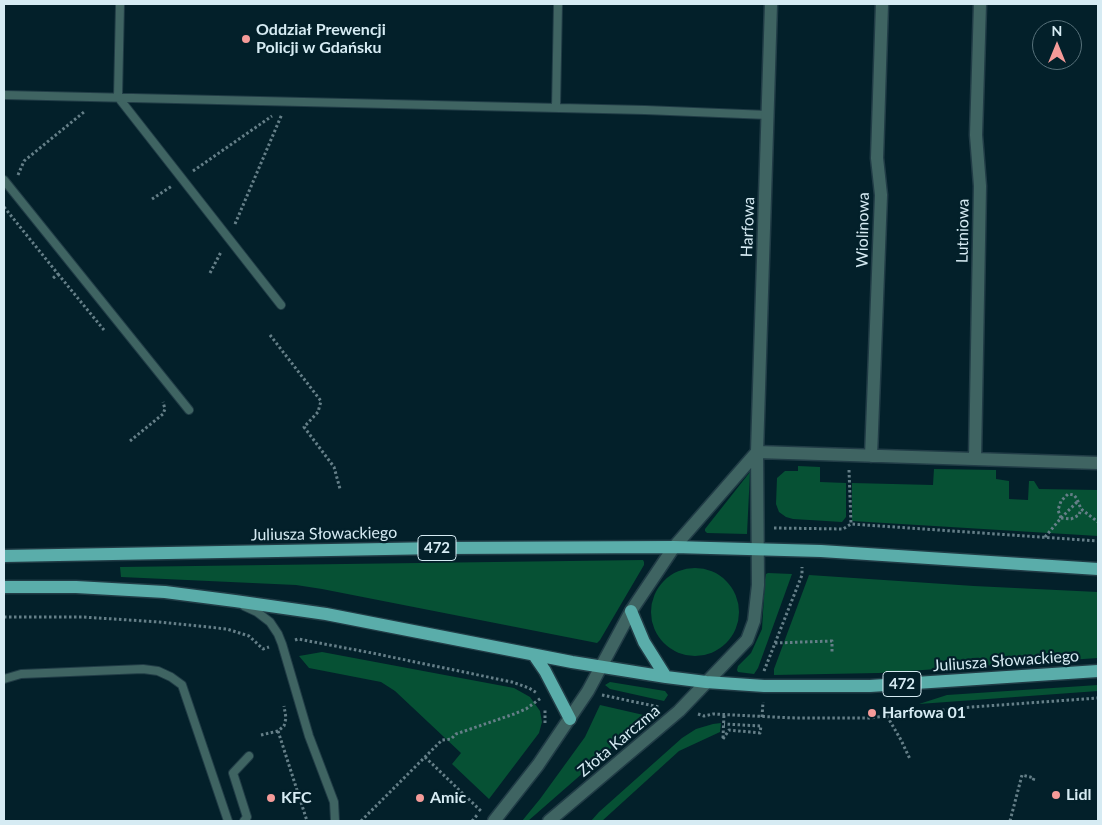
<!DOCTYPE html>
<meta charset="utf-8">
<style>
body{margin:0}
#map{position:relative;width:1102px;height:825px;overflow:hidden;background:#03202a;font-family:Lato,sans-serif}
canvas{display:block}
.frame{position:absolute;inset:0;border:5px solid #d6ebf3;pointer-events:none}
.north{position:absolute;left:1032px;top:20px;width:50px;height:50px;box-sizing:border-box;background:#03202a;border:1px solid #57717a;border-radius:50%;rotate:0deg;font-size:14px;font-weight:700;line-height:20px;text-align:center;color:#d6ebf3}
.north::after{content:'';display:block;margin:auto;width:18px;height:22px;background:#f59b99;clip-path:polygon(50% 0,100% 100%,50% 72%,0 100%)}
</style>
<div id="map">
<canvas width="1102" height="825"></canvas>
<div class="frame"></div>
<div class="north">N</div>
</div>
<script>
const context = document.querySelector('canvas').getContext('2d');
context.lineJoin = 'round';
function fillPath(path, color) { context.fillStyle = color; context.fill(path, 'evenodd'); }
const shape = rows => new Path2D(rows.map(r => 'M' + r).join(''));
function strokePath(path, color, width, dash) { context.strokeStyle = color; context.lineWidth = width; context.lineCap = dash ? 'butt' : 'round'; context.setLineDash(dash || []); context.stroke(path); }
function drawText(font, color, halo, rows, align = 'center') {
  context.font = font + ' Lato,sans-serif'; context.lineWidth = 4.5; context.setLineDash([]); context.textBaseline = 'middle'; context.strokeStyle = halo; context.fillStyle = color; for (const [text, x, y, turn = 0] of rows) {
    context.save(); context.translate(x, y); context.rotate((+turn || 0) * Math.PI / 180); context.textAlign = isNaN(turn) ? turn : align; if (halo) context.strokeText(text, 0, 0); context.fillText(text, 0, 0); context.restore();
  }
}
const green = shape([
 [798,466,820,467,820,482,846,483,846,517,842,522,793,519,786,517,779,512,776,504,777,478,785,471,798,471],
 [934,469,996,470,996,479,1009,481,1009,499,1028,500,1029,481,1034,481,1039,489,1098,490,1098,536,852,521,852,483,933,485],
 [750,472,747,534,707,533,705,531,705,529],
 [643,560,644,562,644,565,600,640,597,643,322,589,296,585,121,577,120,567],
 '651 612a44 44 0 1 1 88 0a44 44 0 1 1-88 0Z',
 [768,573,792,574,758,668,754,674,738,672,737,670,738,666,751,653,762,629,765,579,766,574],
 [809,575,974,586,1098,592,1098,658,879,673,774,675,774,669],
 [322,652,514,688,530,697,540,711,542,722,539,733,489,799,452,764,461,753,395,691,381,682,309,668,299,656],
 [610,682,665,691,668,695,664,701,610,689,605,685],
 [1098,685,1098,691,919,704,947,695],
 [600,705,648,716,528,821,522,821,540,799,585,737],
 [721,723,720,732,679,751,602,821,591,821,599,812,682,738,696,729,713,724]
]);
const path = shape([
 [193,171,272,116],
 [18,175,24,161,84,112],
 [152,199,172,186],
 [4,207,58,274,52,279],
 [235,224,282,114],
 [210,273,221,252],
 [58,274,104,330],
 [270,335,321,401,318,412,304,427,334,467,340,489],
 [130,441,163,414,165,409,163,402],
 [849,470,851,524],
 [1061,518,1071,519,1079,515,1081,509],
 [1061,518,1078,501],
 [774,528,843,529,851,524,1098,541],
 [1045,537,1061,518,1058,510,1061,501,1068,494,1074,495,1077,499,1081,509,1098,522],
 [4,617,83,617,159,622,227,629,249,636,263,649,269,647],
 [295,640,298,639,372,653,512,682,529,688,537,693],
 [775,643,832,641,832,654],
 [764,671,802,575,802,567],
 [602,695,659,707],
 [698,714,704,716,713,714,795,718,869,718,972,707,1098,698],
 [887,716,901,740,910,759],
 [762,717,763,702],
 [545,723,545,710],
 [278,731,307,821],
 [261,735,278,731,284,726,286,718,284,706],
 [723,738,724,714],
 [723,739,729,730,760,733,761,726,724,724],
 [425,757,481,811],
 [361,821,442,740,451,739,456,734,514,714,526,709,541,698],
 [472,821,478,814],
 [1010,821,1022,775,1034,778,1033,781]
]);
const service = shape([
 [120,4,118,97,281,305],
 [4,95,645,110,768,115],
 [556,108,558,4],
 [4,180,189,410],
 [244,606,257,612,270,622,278,634,282,644,309,736,334,802,335,821],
 [4,679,21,674,143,669,158,671,171,677,182,685,228,821],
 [244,821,247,817,233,773,249,756]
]);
const minor = shape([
 [757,452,1098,463],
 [871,456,881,195,877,158,882,4],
 [975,459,980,186,976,135,980,4],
 [494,821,538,765,588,691,631,611,674,547,757,452],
 [549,821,679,711,747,640,754,621,758,585,757,452,771,4]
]);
const primary = shape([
 [4,556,440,548,674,547,821,551,1098,569],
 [4,587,76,587,165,592,235,601,326,614,572,662,666,677,706,682,764,686,870,686,1098,671],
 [631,611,644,642,666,677],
 [534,655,545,671,570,719]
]);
const markers = [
 [246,39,5,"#f59b99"],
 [872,713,5,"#f59b99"],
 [1056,795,5,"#f59b99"],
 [271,798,5,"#f59b99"],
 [420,798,5,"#f59b99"]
];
const shields = [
 [437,548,38],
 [902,684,38]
];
const shieldNames = [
 ["472",437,548],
 ["472",902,684]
];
const poiNames = [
 ["Oddział Prewencji",256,30],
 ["Policji w Gdańsku",256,48],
 ["Harfowa 01",882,713],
 ["Lidl",1066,795],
 ["KFC",281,798],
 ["Amic",430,798]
];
const streetNames = [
 ["Harfowa",748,227,-88],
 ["Wiolinowa",863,230,-89],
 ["Lutniowa",963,231,-89],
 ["Juliusza Słowackiego",324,534,-1],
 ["Juliusza Słowackiego",1006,661,-4],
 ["Złota Karczma",619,741,-40]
];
fillPath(green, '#065134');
strokePath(service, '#213c46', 10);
strokePath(minor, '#213c46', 15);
strokePath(primary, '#213c46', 15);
strokePath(path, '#657f88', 3, [2.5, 2.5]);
strokePath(service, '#3f6462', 8);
strokePath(minor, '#3f6462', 12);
strokePath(primary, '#5aadaa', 12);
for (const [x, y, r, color] of markers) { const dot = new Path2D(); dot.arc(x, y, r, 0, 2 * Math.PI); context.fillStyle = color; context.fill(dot); strokePath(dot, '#03202a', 2); }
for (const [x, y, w] of shields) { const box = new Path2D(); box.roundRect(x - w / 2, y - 12.5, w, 25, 4); context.fillStyle = '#03202a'; context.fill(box); strokePath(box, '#d6ebf3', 1); }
drawText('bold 15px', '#d6ebf3', null, shieldNames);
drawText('bold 16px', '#d6ebf3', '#03202a', poiNames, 'left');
drawText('16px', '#d6ebf3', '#03202a', streetNames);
</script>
